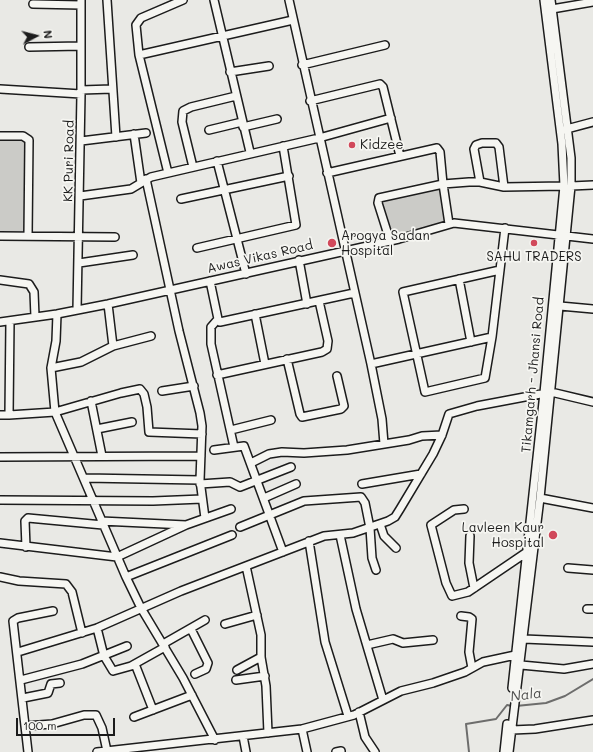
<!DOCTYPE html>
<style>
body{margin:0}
#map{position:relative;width:593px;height:752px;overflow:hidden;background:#e9e9e5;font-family:Mali,sans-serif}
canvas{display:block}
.north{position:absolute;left:16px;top:16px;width:40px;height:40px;-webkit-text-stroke:3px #f6f6f2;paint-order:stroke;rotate:83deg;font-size:11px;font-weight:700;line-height:16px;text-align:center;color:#1c1c1c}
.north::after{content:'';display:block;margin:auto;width:14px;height:18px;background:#1c1c1c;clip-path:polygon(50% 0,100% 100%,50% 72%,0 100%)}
.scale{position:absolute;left:16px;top:718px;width:99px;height:18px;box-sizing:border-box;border:2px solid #1c1c1c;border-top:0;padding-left:5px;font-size:12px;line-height:14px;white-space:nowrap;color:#1c1c1c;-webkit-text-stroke:3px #f6f6f2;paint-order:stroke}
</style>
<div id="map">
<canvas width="593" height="752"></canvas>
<div class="north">N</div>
<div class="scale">100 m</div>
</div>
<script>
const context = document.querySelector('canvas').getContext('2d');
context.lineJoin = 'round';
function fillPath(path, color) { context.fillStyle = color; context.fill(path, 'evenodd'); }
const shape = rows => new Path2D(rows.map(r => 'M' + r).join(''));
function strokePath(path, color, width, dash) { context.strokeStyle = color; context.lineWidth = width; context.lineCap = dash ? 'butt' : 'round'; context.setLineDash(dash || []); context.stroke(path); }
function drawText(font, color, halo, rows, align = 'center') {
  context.font = font + ' Mali,sans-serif'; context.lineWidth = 3.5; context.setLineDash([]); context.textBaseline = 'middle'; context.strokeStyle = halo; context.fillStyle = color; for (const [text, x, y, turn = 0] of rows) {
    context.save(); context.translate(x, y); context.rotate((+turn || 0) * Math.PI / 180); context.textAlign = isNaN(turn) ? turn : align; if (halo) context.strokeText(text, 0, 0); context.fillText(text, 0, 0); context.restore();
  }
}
const green = shape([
 [0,137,26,140,24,231,0,233],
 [442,186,447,222,392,239,379,200]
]);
const stream = shape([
 [516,706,546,703,565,696,593,679],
 [469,752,466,724,496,719,507,705,512,706]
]);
const minor = shape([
 [81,0,81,94],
 [107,0,116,137],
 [214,0,250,152],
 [289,0,371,364,382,419,384,444],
 [33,4,81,5],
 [552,9,593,2],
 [29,47,81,46],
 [139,55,293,20],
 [302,65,385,45],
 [230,72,269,66],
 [0,89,81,94,77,310],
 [81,90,112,89],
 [310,101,380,84,383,87,400,156],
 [243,127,277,119],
 [209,130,242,122],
 [563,130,593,122],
 [134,134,141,183],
 [0,136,23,136,29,140,28,236],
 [81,141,146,133],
 [217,161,246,274],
 [193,167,182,122,183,111,191,107,236,96],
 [168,173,139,55,136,25,141,18,183,0],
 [327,173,437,148,440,152,443,184,379,198,378,203,390,241],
 [146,179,179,331,200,413,202,426,200,480,205,518],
 [480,182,474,149,476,145,482,143,496,143,499,147,504,187],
 [571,186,593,185],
 [80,196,131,189,151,177,319,138,391,118],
 [181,199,289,176],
 [449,224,443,184,469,182,480,182,504,187,564,186],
 [0,236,115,237],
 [197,248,296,225,283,146],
 [299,260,307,304],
 [79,263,133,255],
 [459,279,471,342],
 [0,280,29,284,34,292,35,317],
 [210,281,218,319,220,322,354,293],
 [560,306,593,309],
 [57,314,56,341,51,368,55,412,126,577,141,608,183,678,215,740],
 [255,314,265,364],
 [218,319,211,327,211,344,234,447],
 [10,321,9,415,55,412,121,393,140,389,144,394,147,407,149,432,202,434],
 [0,322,57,314,108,304,399,239,454,223,593,239],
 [492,337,485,378,425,392,403,292,500,270],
 [113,346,151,336],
 [287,359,300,414,302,417,341,409,344,406,337,376],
 [371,364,492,337,505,228],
 [51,368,81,362,113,346,108,304],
 [217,375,322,352,327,349,328,341,319,301],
 [162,391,194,386],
 [91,401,102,456],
 [0,415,9,415],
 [97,429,132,422],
 [231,430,271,420],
 [214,450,244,446,283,552],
 [0,457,201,456],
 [251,463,269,454,282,452,304,453,347,450,409,440,422,436,442,435],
 [85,478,200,480],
 [200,484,230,482,240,487,291,467],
 [362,484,421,474],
 [264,498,296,484],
 [540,498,593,508],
 [0,500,153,501,202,499],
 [464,509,454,510,431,525,446,583,452,596,468,592,527,552],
 [101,521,186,525,231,509],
 [380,524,384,536,396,548],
 [240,527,304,501,361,497,365,503,370,528,372,558,376,570],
 [340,535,356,609,383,700],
 [470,536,469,563,474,588],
 [309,541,325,642,348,716],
 [0,543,117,557,186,525],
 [26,547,25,521,28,518,103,525],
 [246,566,261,635,261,657,266,686,268,733],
 [568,568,593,570],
 [0,577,19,581,66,584,72,592,82,633],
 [126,577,232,535],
 [587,609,593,609],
 [461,616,469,617,472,619,469,652,472,668],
 [225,624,257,615],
 [97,628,104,656,113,671,131,666,165,647],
 [191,629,208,663,206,669,195,674],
 [524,639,593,642],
 [163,644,205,620],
 [367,645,393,639,403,643,433,640],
 [18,652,97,628,181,591,324,536,353,533,388,521,395,517,400,509,433,454,442,435,449,414,477,406,551,392,593,402],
 [135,664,153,710],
 [521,665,564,669,593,664],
 [237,670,261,657],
 [21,680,82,664,127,646],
 [236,680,265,676],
 [512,688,544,393,564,186,562,144,544,0],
 [23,698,48,693,51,684,60,683],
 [359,712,365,737,375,752],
 [134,717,192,695],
 [26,726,52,724,84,715,96,715,102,728,107,751],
 [302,729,307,752],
 [512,730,535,729,593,720],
 [243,736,246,752],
 [28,752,13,621,18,618,53,611],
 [97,752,302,729,354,715,401,691,433,683,465,672,483,662,520,654],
 [336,752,341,751],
 [504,752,507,724],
 [509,752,540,498,571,186,571,158,551,0]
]);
const markers = [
 [352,145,4,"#d1495b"],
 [332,243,5,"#d1495b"],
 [534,243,4,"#d1495b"],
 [553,535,5,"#d1495b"]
];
const poiNames = [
 ["Kidzee",360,145],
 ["Arogya Sadan",341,236],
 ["Hospital",341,251],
 ["SAHU TRADERS",534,257,"center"],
 ["Lavleen Kaur",544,528,"right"],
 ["Hospital",544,543,"right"]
];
const streetNames = [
 ["KK Puri Road",69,161,-89],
 ["Awas Vikas Road",260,257,-13],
 ["Tikamgarh - Jhansi Road",533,375,-85]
];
const waterNames = [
 ["Nala",526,695,-7]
];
fillPath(green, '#cbcbc7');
strokePath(stream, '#6d6d6c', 2);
strokePath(minor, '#1c1c1c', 10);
strokePath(minor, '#f6f6f2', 7);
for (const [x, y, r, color] of markers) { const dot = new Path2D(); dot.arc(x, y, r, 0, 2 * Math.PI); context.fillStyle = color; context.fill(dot); strokePath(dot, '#f6f6f2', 1.5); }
drawText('13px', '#1c1c1c', '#f6f6f2', poiNames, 'left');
drawText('13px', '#1c1c1c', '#f6f6f2', streetNames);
drawText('italic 14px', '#525251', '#f6f6f2', waterNames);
</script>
